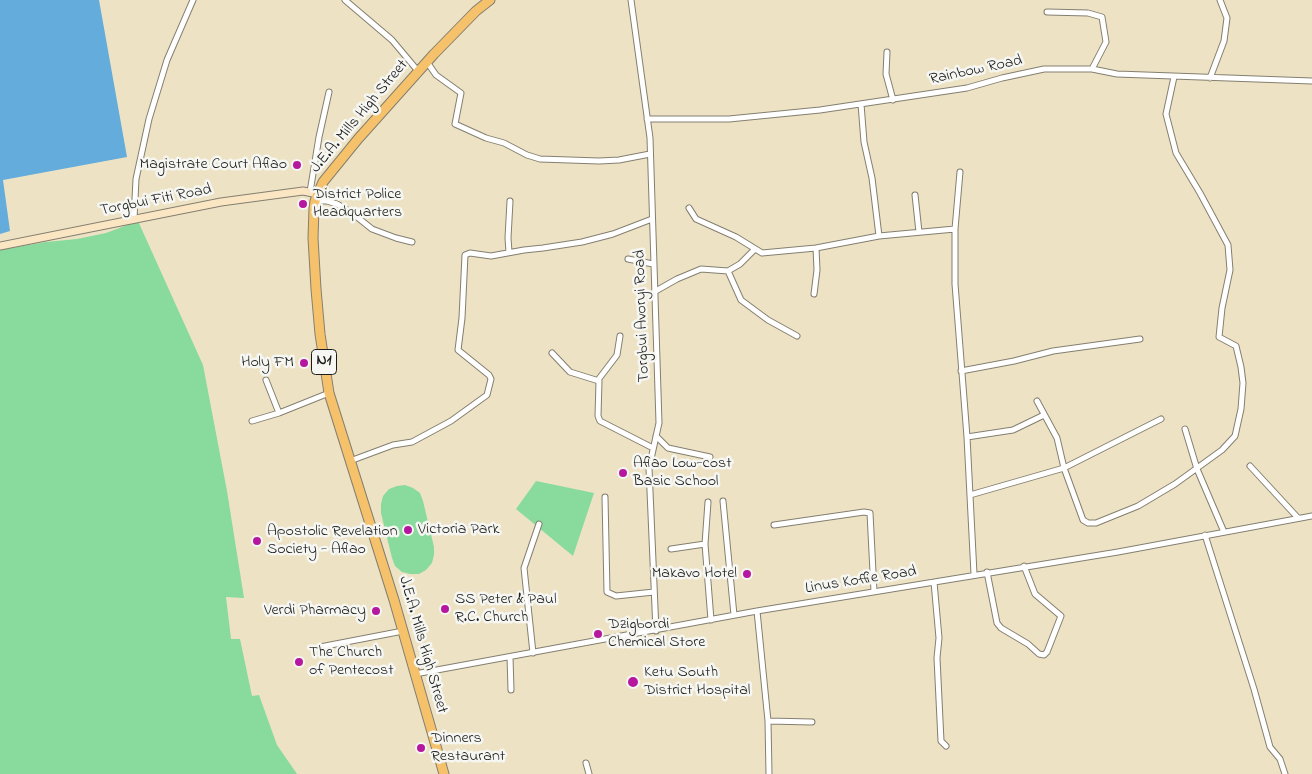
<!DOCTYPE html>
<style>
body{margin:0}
canvas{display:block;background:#ede2c4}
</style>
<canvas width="1312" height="774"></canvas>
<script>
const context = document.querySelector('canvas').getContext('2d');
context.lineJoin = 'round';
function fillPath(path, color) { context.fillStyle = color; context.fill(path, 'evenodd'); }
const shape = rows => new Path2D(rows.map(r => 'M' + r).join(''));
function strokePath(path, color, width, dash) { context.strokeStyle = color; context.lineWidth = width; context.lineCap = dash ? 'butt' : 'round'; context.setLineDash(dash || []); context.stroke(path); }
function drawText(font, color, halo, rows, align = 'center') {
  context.font = font + ' "Indie Flower",sans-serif'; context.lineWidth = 5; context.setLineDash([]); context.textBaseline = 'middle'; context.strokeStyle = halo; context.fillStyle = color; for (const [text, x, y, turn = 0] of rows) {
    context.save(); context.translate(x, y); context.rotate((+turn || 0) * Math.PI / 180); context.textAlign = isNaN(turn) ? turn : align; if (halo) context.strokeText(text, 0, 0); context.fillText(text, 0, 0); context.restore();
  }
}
const green = shape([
 [138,221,203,365,227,491,244,598,226,597,231,639,240,639,252,696,259,695,277,745,297,774,0,774,0,250,46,242,77,239,106,233],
 [536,481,594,493,573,556,516,509],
 [405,485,413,488,420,493,423,501,434,547,434,555,432,563,426,570,419,574,410,574,402,572,395,566,392,558,381,513,381,504,383,496,389,489,397,486]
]);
const water = shape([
 [0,0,99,0,127,157,3,180,10,231,0,234]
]);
const street = shape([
 [345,0,392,40,418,71],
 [631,0,650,138,659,423,649,468,656,631],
 [1047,12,1088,13,1102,17,1106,42,1092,69],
 [887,52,886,74,893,100],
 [427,62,436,75,461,93,455,124,486,138,504,143,527,155,540,159,599,161,619,160,650,154],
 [1210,78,1224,41,1227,18,1220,0],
 [861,104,864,142,872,178,879,236],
 [647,119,729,119,820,110,967,88,1002,78,1044,69,1092,69,1117,74,1312,81],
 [960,172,955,229,955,284,967,437,974,574],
 [310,192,319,137,329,92],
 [915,195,919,232],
 [315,201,327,201,337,204,352,213,372,229,396,238,412,242],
 [689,208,696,219,736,237,762,253,816,248,879,236,955,229],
 [134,219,136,179,149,119,167,60,193,0],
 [509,252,508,238,510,201],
 [628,259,653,264],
 [728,271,740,264,755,249],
 [654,292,677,279,701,269,728,271,741,300,768,320,797,336],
 [814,294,817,270,816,248],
 [552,353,570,372,599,381,598,416,600,421,653,448],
 [961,371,1014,361,1053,351,1140,339],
 [266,380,279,413],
 [598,380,617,355,620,336],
 [1037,401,1057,438,1064,468,1083,520,1088,523,1096,523,1138,506,1175,484,1222,450,1235,436,1241,409,1243,383,1241,367,1236,346,1219,337,1222,308,1230,270,1228,245,1200,193,1176,153,1166,114,1174,77],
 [252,421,279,413,329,393],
 [1185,429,1197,469,1224,532],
 [656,436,668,448,710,457],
 [967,437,1013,430,1044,415],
 [350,461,393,445,412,442,451,421,487,395,491,379,489,375,458,350,462,318,465,255,470,253,491,256,524,250,543,248,582,242,613,234,652,219],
 [1250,466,1298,518],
 [970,495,1064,468,1161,419],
 [605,497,607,592,616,596,654,592],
 [723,501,734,615],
 [708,502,705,544,711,620],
 [774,525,864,512,870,513,874,592],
 [1205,535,1254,689,1270,747,1280,759,1285,774],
 [671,549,705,544],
 [987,572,997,623,1001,628,1028,644,1039,654,1044,655,1047,652,1061,616,1035,594,1024,566],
 [934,582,939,638,937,658,941,741,946,746],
 [757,611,768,721,769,774],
 [320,647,403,631],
 [533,653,524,568,539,524],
 [510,657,511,690],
 [415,674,757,611,1118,552,1312,516],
 [768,721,812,722],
 [586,763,589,774]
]);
const secondary = shape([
 [0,246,221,202,303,191,318,194]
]);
const highway = shape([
 [444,774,394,600,329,393,320,334,316,289,313,238,314,208,315,201,323,182,358,139,434,54,476,11,490,0]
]);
const markers = [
 [297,165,5,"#b5179e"],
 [303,204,5,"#b5179e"],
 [304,363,5,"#b5179e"],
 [623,473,5,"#b5179e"],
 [408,530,5,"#b5179e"],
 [257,541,5,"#b5179e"],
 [747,574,5,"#b5179e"],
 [445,609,5,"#b5179e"],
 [376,611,5,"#b5179e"],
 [598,634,5,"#b5179e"],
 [299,662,5,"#b5179e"],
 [633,682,6,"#b5179e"],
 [421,748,5,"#b5179e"]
];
const shields = [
 [324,362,25]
];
const shieldNames = [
 ["N1",324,362]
];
const streetNames = [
 ["Rainbow Road",976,71,-12],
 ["J.E.A. Mills High Street",360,117,-50],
 ["Torgbui Fiti Road",156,201,-11],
 ["Torgbui Avoryi Road",643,316,-92],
 ["Linus Koffie Road",861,581,-9],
 ["J.E.A. Mills High Street",422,645,74]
];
const poiNames = [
 ["Magistrate Court Aflao",287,165,"right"],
 ["District Police",313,195],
 ["Headquarters",313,213],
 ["Holy FM",294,363,"right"],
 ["Aflao Low-cost",633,464],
 ["Basic School",633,482],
 ["Victoria Park",418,530],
 ["Apostolic Revelation",267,532],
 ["Society - Aflao",267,550],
 ["Makavo Hotel",737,574,"right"],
 ["SS Peter & Paul",455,600],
 ["R.C. Church",455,618],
 ["Verdi Pharmacy",366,611,"right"],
 ["Dzigbordi",608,625],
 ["Chemical Store",608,643],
 ["The Church",309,653],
 ["of Pentecost",309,671],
 ["Ketu South",644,673],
 ["District Hospital",644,691],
 ["Dinners",431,739],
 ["Restaurant",431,757]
];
fillPath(green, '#88db9c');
fillPath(water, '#63acdb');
strokePath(street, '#847f70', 7);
strokePath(secondary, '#847f70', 9);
strokePath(highway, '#847f70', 11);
strokePath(street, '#fff', 5);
strokePath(secondary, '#fbe6c4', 7);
strokePath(highway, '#f5c16b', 9);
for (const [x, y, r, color] of markers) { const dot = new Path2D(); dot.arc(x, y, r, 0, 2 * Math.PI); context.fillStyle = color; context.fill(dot); strokePath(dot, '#f6f6f2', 2); }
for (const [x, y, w] of shields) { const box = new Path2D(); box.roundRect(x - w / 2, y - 12.5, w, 25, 4); context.fillStyle = '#f6f6f2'; context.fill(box); strokePath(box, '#1c1c1c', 1); }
drawText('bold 15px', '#1c1c1c', null, shieldNames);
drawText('16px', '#1c1c1c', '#f6f6f2', streetNames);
drawText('16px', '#1c1c1c', '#f6f6f2', poiNames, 'left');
</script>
